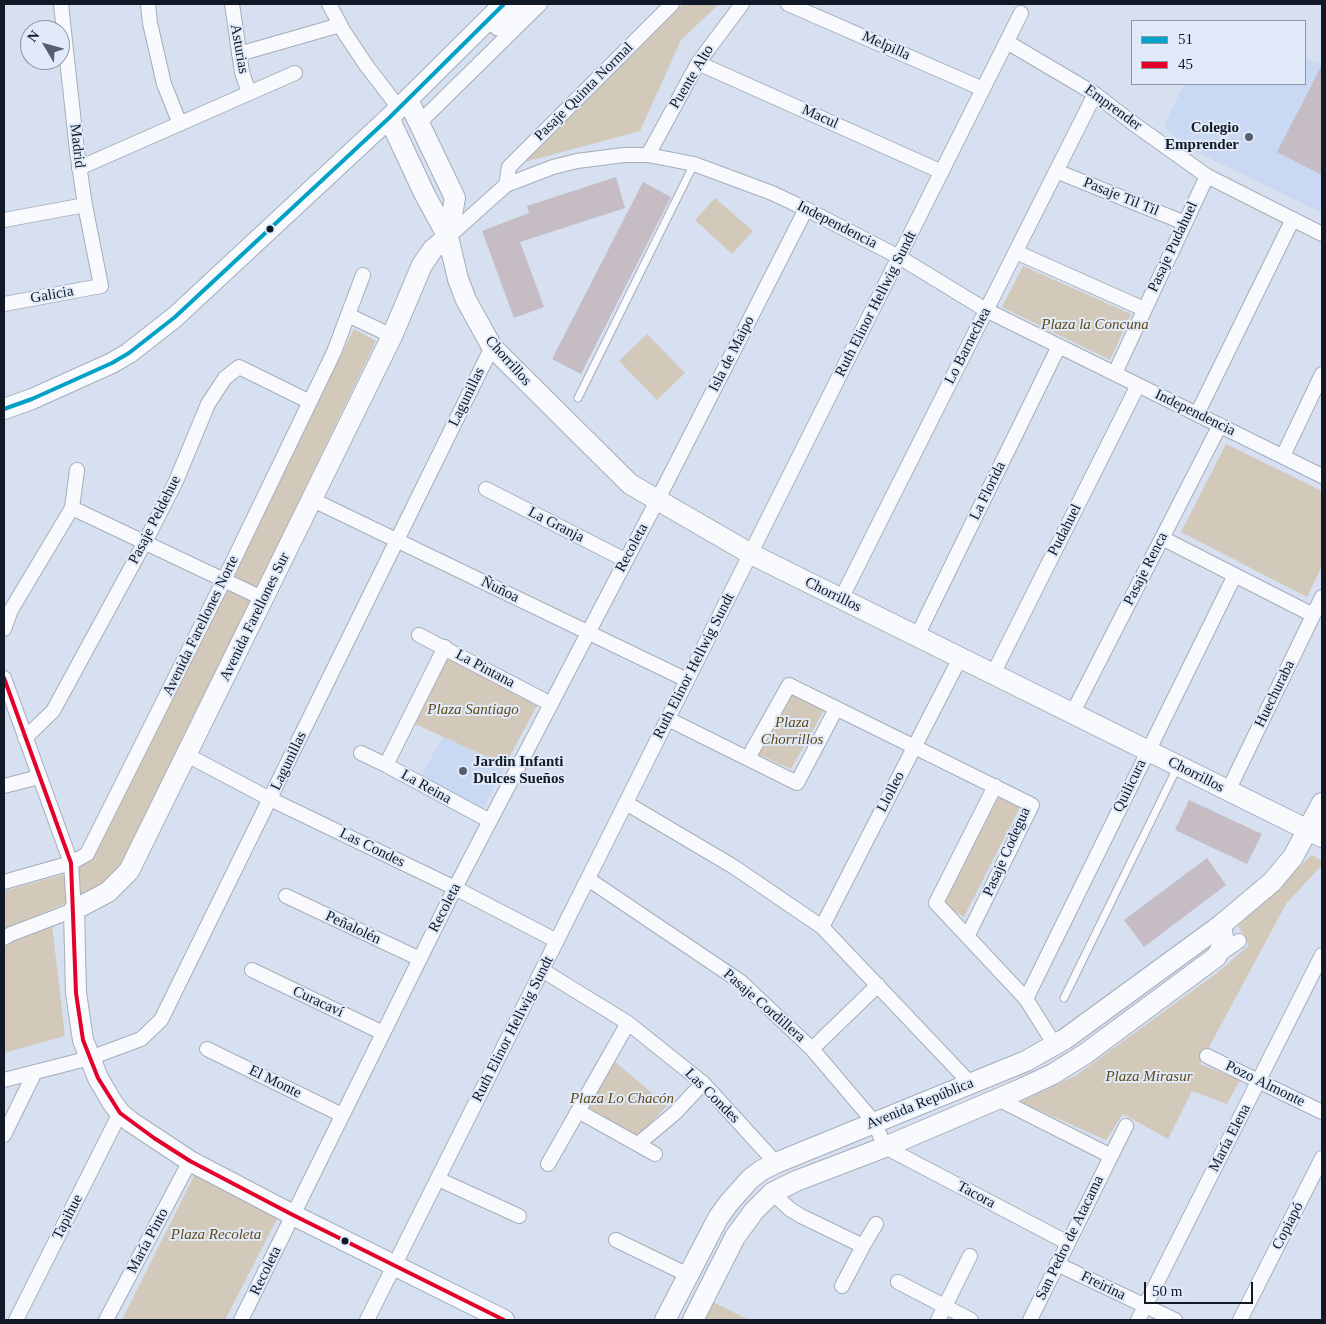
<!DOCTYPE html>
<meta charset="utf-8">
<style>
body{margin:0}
#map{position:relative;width:1326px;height:1324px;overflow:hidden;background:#d6e0f0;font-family:Georgia,serif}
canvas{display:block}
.frame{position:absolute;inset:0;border:5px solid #111926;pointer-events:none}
.legend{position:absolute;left:1131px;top:20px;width:175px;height:65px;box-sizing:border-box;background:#e1eaf9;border:1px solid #8e96a5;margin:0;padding:6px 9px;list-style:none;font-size:15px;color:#111926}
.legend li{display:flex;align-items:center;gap:10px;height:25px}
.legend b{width:25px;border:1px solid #8e96a5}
.north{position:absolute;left:20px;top:20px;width:50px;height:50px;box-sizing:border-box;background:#e1eaf9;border:1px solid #8e96a5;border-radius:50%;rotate:307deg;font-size:14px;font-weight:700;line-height:20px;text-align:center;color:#111926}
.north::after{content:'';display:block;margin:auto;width:18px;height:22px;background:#565f6d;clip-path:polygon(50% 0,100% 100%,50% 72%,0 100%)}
.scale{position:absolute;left:1144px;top:1282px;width:109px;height:22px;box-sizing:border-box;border:2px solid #111926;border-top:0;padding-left:6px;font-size:15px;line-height:18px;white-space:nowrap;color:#111926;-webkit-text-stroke:4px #e1eaf9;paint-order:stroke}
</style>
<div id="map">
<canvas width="1326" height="1324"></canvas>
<div class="frame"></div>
<ul class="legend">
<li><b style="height:6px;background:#01a2c6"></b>51</li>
<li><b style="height:6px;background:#e4002b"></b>45</li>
</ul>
<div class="north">N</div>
<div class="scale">50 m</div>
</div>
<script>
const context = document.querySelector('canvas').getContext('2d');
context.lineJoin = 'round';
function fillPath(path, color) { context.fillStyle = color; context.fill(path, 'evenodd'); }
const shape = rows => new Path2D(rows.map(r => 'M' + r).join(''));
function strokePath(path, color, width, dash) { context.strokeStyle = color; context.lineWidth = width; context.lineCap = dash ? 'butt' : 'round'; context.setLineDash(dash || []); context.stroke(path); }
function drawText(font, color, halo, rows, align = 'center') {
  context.font = font + ' Georgia,serif'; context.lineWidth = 4; context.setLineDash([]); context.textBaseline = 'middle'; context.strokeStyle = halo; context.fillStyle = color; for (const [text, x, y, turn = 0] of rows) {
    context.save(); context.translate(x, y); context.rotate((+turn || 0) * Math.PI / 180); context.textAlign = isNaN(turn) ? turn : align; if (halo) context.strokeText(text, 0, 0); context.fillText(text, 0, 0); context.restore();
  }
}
const built = shape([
 [1305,59,1322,64,1322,213,1187,147,1164,126,1184,84,1305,84],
 [443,737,505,765,483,809,420,777]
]);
const green = shape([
 [683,4,719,4,681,40,640,131,525,162],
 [715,198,753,231,732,254,695,220],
 [1023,266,1131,314,1110,360,1002,307],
 [354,329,376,341,124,863,106,886,8,928,4,931,4,891,68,873,90,857],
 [647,334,685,373,657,400,619,361],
 [1226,444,1322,491,1322,566,1307,597,1181,532],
 [446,657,540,700,505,765,415,724],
 [791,694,824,710,791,769,758,754],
 [997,797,1020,807,964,917,941,903],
 [1312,855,1322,861,1322,865,1286,904,1200,1064,1240,1080,1227,1104,1192,1091,1168,1139,1123,1114,1106,1140,1020,1102,1075,1076,1217,973,1238,955,1249,945,1238,926],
 [52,925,65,1036,4,1053,4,947,16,940],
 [613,1060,667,1106,638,1136,587,1107],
 [196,1172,280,1213,225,1320,122,1320],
 [713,1302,749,1320,704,1320]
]);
const building = shape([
 [1322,65,1322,175,1277,152],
 [616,177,625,208,520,242,544,307,514,318,482,231,529,213,527,206],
 [643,182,671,197,581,374,552,359],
 [1189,800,1262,834,1247,864,1175,830],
 [1207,858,1226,885,1144,947,1124,920]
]);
const lane = shape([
 [578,398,694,164],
 [1064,998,1178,766]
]);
const street = shape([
 [148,4,150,23,164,84,180,124],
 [232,4,242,72,249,93],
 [329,4,344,32,366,65,399,108],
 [788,4,983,89],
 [1007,42,1095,94,1134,124,1207,176,1322,234],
 [239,54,340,25],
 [698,63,942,172],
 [419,123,540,4],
 [648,155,698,63,742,4],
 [79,168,295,73],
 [1056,171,1185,223],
 [506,185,509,167,672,4],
 [4,220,85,205],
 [448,237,506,185,553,167,577,161,624,155,648,155,694,164,772,193,806,209,899,257,986,310,1322,476],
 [1016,252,1144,309],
 [4,304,101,286,85,205,77,151,61,4],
 [348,315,392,336],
 [1115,373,1207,176],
 [1197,414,1293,219],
 [1283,456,1322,374],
 [486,489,625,560],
 [313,500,687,680],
 [72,508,264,599],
 [1162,538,1313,615],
 [841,599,1095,94],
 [4,629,11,610,72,508,77,470],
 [419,635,551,704],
 [917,636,1059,346],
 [993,674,1138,385],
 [4,678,71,863,74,910,11,934,4,938],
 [1072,714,1220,425],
 [668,719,797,783,836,709],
 [25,738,53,711,145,542,176,481,208,404,225,378,239,367,310,402],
 [361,753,386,765,490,821],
 [187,755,270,799,455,888,557,941],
 [748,758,789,685,1032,805,968,935],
 [386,765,445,647],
 [4,786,39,777],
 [995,786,936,903,1026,999,1055,1045],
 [1228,791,1322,597],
 [626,803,734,867,822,927,970,1083],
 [588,879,741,982,812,1049,874,1122,885,1147,1068,1243],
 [4,882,71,863,87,854,224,580,334,352,363,275],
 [286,896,420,959],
 [822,927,960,658],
 [1217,956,1239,941],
 [252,970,383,1033],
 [542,970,628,1023,703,1083,776,1163],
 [1026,999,1235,575],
 [207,1049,342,1115],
 [812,1049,878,985],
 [1207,1056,1322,1112],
 [4,1080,90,1058,141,1039,161,1020,492,347],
 [998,1099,1111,1156],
 [578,1111,655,1154],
 [4,1135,35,1072],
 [638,1144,675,1113,703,1083],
 [548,1164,628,1023],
 [438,1179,519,1216],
 [772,1193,791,1210,801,1216,863,1246,842,1286],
 [616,1240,688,1275],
 [863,1246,876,1224],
 [1057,1264,1175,1320],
 [898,1282,971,1320],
 [16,1320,120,1113],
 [106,1320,190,1161],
 [241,1320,455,888,658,499,806,209],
 [367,1320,1021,13],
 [938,1320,970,1256],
 [1030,1320,1126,1126],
 [1138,1320,1322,955],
 [1240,1320,1322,1158]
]);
const secondary = shape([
 [499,26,521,4],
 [408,100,455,198,448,237],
 [389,118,425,195,448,237,458,279,466,300,492,347,630,484,751,554,1322,837],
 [448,237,433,249,422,265,392,336,129,871,108,892,74,910,76,993,83,1040,98,1078,112,1102,120,1113,131,1122,190,1161,293,1215,504,1320],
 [4,409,32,399,112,363,129,353,175,317,389,118,504,4],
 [665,1320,718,1218,728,1204,750,1179,762,1170,776,1163,1026,1061,1065,1039,1221,925,1272,882,1293,857,1322,803],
 [693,1320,735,1237,754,1211,772,1193,796,1181,885,1147,1021,1089,1053,1074,1085,1054,1216,957,1223,945,1223,937,1221,925]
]);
const bus1 = shape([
 [4,409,32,399,112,363,129,353,175,317,389,118,504,4]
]);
const bus2 = shape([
 [4,678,71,863,76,993,83,1040,98,1078,120,1113,154,1138,190,1161,293,1215,504,1320]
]);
const markers = [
 [1249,137,5,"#565f6d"],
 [270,229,4.5,"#111926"],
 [463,771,5,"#565f6d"],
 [345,1241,4.5,"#111926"]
];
const streetNames = [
 ["Melpilla",886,46,24],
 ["Asturias",239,49,80],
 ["Puente Alto",692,77,-59],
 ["Pasaje Quinta Normal",584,92,-45],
 ["Emprender",1113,108,36],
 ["Macul",820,117,24],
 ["Madrid",77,146,83],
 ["Pasaje Til Til",1121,197,22],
 ["Independencia",837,225,27],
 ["Pasaje Pudahuel",1173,247,-65],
 ["Galicia",52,295,-10],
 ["Ruth Elinor Hellwig Sundt",876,304,-63],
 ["Lo Barnechea",968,346,-63],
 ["Isla de Maipo",732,354,-63],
 ["Chorrillos",508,361,48],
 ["Lagunillas",467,397,-64],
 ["Independencia",1195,413,26],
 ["La Florida",988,491,-64],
 ["Pasaje Peldehue",155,520,-63],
 ["La Granja",556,525,27],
 ["Pudahuel",1065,530,-63],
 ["Recoleta",632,548,-62],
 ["Pasaje Renca",1146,569,-63],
 ["Ñuñoa",500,590,26],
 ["Chorrillos",833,595,26],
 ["Avenida Farellones Sur",255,617,-64],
 ["Avenida Farellones Norte",201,626,-64],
 ["Ruth Elinor Hellwig Sundt",694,666,-63],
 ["La Pintana",485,669,28],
 ["Huechuraba",1275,694,-64],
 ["Lagunillas",289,761,-64],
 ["Chorrillos",1196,775,27],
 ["Quilicura",1130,786,-64],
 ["La Reina",426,787,29],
 ["Llolleo",891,792,-63],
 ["Las Condes",372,848,26],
 ["Pasaje Codegua",1007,852,-66],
 ["Recoleta",445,908,-63],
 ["Peñalolén",353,928,25],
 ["Curacaví",318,1002,25],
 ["Pasaje Cordillera",764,1006,41],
 ["Ruth Elinor Hellwig Sundt",513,1029,-63],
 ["El Monte",275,1082,26],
 ["Pozo Almonte",1265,1084,26],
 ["Las Condes",712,1096,45],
 ["Avenida República",920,1104,-22],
 ["María Elena",1230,1138,-63],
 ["Tacora",976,1195,28],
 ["Tapihue",68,1217,-63],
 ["Copiapó",1288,1226,-63],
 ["San Pedro de Atacama",1070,1238,-64],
 ["María Pinto",148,1241,-62],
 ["Recoleta",266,1271,-64],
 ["Freirina",1103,1286,26]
];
const poiNames = [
 ["Colegio",1239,128],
 ["Emprender",1239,145],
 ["Jardin Infanti",473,762,"left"],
 ["Dulces Sueños",473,779,"left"]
];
const parkNames = [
 ["Plaza la Concuna",1095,325],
 ["Plaza Santiago",473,710],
 ["Plaza",792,723],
 ["Chorrillos",792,740],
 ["Plaza Mirasur",1149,1077],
 ["Plaza Lo Chacón",622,1099],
 ["Plaza Recoleta",216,1235]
];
fillPath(built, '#c9d9f3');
fillPath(green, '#d2c9ba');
fillPath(building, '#c6bcc3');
strokePath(lane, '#a5adbb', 9);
strokePath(street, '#a5adbb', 16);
strokePath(secondary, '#a5adbb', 22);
strokePath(lane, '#f9fafd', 7);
strokePath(street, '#f9fafd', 14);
strokePath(secondary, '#f9fafd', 20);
strokePath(bus1, '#01a2c6', 4);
strokePath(bus2, '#e4002b', 4);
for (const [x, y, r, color] of markers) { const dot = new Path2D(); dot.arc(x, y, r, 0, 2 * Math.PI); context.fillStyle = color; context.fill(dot); strokePath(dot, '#e1eaf9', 2); }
drawText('15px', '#111926', '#e1eaf9', streetNames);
drawText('bold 15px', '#111926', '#e1eaf9', poiNames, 'right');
drawText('italic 15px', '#624918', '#e1eaf9', parkNames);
</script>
